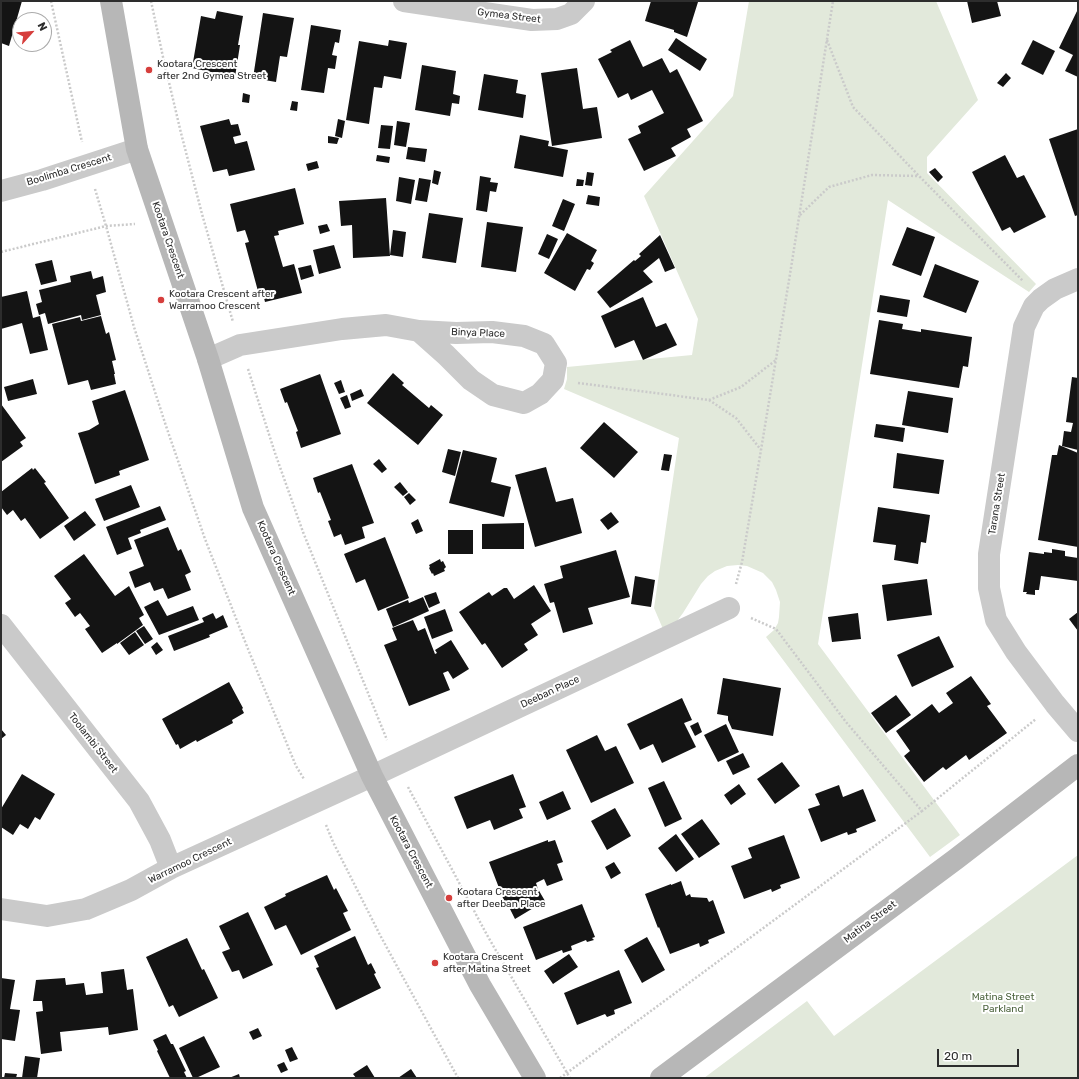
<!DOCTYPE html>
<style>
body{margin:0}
#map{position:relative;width:1079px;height:1079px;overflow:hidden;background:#fff;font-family:Rubik,sans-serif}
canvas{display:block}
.frame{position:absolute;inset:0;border:2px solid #2d2d2d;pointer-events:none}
.north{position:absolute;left:12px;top:12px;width:40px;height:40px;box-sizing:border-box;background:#fff;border:1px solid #ababab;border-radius:50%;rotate:63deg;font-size:11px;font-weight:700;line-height:16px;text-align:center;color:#2d2d2d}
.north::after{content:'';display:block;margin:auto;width:14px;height:18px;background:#d63e3c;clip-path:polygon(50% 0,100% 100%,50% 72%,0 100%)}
.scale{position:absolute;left:937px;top:1049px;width:82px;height:18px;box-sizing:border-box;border:2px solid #2d2d2d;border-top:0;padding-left:5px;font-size:12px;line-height:14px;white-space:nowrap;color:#2d2d2d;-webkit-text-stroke:3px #fff;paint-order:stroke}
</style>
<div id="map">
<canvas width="1079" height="1079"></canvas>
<div class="frame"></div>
<div class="north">N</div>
<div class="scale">20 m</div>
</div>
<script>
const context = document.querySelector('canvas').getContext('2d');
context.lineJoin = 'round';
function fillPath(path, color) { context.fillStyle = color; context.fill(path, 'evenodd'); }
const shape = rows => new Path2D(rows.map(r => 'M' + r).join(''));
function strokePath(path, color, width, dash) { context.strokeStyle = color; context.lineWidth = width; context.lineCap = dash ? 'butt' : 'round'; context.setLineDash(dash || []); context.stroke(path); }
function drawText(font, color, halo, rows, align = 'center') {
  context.font = font + ' Rubik,sans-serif'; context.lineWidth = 4; context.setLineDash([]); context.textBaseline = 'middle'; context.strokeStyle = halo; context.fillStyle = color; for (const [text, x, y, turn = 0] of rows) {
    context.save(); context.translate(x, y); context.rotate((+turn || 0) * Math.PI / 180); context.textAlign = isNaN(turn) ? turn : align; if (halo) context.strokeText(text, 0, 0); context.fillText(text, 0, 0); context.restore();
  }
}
const green = shape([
 [749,1,936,1,978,100,927,157,927,173,1036,284,1029,292,888,200,818,644,960,835,930,857,766,637,774,630,778,623,779,617,780,602,776,590,772,582,763,573,747,566,738,565,727,566,715,571,708,576,701,584,683,613,677,621,663,629,654,608,679,438,564,389,567,379,567,367,692,355,698,319,644,196,733,96],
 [1078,855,1078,1078,704,1078,807,1001,834,1036]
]);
const building = shape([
 [1,1,22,1,9,46,1,43],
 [651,1,696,1,698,2,687,37,674,32,674,30,645,21],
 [967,1,997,1,1001,16,972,23],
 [1078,9,1078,77,1065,71,1073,55,1059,48],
 [217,11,243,16,238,45,240,45,235,77,192,68,201,16,215,19],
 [263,13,294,18,287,57,280,56,276,82,253,78],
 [311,25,341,30,339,43,335,42,332,55,337,56,335,69,328,68,324,93,301,90],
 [676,38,707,59,700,71,668,50],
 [389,40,407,43,401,79,384,76,382,88,374,87,369,124,346,120,359,41,388,46],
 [630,40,643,67,662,58,670,73,677,69,703,121,687,129,691,137,671,148,676,156,644,171,628,139,641,133,638,126,664,113,652,90,631,100,628,93,618,98,598,59,612,52,610,50],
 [1033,40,1055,51,1043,75,1021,64],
 [422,65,456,71,453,94,460,96,459,104,452,103,450,116,415,110],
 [577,68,583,109,597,107,602,138,552,146,541,73],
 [1006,73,1011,78,1003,87,997,83],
 [484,74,518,80,516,93,526,95,523,118,478,110],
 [243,93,250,95,249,103,242,102],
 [292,101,298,102,297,111,290,110],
 [229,119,231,125,238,124,241,135,233,137,235,144,247,141,255,170,229,176,227,169,213,172,200,126],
 [338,119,345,121,342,138,335,136],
 [397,121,410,123,406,147,394,145],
 [381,125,393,126,390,149,378,148],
 [1078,129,1078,215,1075,216,1049,139],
 [520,135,549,141,548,146,568,150,563,177,514,168],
 [328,136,339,138,337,144,328,143],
 [408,147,427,149,425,162,406,159],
 [377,155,390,157,389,163,376,161],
 [1005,155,1017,178,1024,175,1046,217,1014,233,1010,227,1002,231,972,172],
 [317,161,319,168,308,171,306,164],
 [935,168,943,177,938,182,929,172],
 [434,170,441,172,438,185,432,183],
 [587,172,594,173,592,186,585,185],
 [480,176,491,178,490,182,498,183,496,192,490,191,487,212,476,210],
 [399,177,415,180,411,204,396,201],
 [419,178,431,180,427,202,415,200],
 [577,179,584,180,583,186,576,186],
 [295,188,304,224,278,231,279,235,274,236,283,267,294,264,302,293,265,302,263,294,259,295,245,243,249,242,245,230,237,232,230,204],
 [588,195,600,197,599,206,586,204],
 [386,198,390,256,353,258,352,225,341,226,339,201],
 [563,199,575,204,564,231,552,226],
 [429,213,463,218,456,263,422,258],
 [487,222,523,227,516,272,481,267],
 [327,224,330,231,320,234,318,226],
 [907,227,935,237,921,276,892,265],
 [393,230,406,232,403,257,390,255],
 [567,233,597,250,591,261,594,263,590,270,587,269,575,291,544,273],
 [547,234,558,239,549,259,538,254],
 [660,235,675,268,665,272,659,258,643,271,653,282,610,308,597,292,634,260,635,261,641,256,639,254],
 [334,245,341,268,319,274,313,250],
 [52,260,57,281,41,285,35,264],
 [935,264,979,281,966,313,923,297],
 [311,265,314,276,301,280,298,268],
 [91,271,93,279,103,276,106,292,96,295,101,315,82,320,81,315,48,324,45,313,39,315,36,304,42,302,39,290,71,282,70,276],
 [27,291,33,318,40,316,48,350,30,354,22,323,1,329,1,297],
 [880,295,910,300,907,317,877,312],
 [643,297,656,327,666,323,677,345,643,360,634,340,615,348,601,316],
 [101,316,106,334,109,332,116,360,112,361,115,374,114,374,116,384,91,390,88,380,68,385,52,324,80,317,81,321],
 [879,320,903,324,902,329,921,332,921,329,972,337,968,367,963,366,959,388,870,374],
 [393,373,404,383,402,385,429,408,431,405,443,415,418,445,367,403],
 [320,374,341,434,301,448,296,432,298,431,293,418,287,402,285,403,280,389],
 [1072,377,1078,378,1078,450,1062,446,1064,431,1071,432,1073,423,1066,422],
 [33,379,37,394,8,401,4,387],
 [341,380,345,392,339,394,334,383],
 [361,389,364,396,352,401,350,394],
 [125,390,149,460,119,471,120,475,95,484,78,433,89,430,99,424,92,401],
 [908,391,953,398,948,433,902,425],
 [347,395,351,407,345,409,340,398],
 [1,404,26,438,20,442,23,446,1,462],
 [604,422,638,452,614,478,580,448],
 [876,424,905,428,903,442,874,437],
 [1059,445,1078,453,1078,547,1038,540,1052,455,1057,455],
 [448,449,461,452,455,476,442,472],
 [463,450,497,458,491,482,511,487,504,517,449,503],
 [897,453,944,460,939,494,893,488],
 [664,454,672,455,669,471,661,470],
 [379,459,387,469,382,473,373,464],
 [352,464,374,523,362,527,365,538,345,545,341,534,334,537,328,521,331,520,320,492,318,493,313,478],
 [546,467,556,502,573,498,582,533,535,547,515,475],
 [32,468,33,470,35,468,46,482,44,483,69,518,40,539,25,518,21,521,13,510,7,515,1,507,1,492],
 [400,482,408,492,403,496,394,487],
 [131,485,140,507,104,521,95,499],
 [409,493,416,500,410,505,404,497],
 [160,506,166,520,140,530,141,533,128,538,132,549,117,555,106,527],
 [878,507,930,515,926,543,921,542,918,564,894,560,896,545,873,542],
 [85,511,96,525,74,541,64,526],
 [611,512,619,522,608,530,600,520],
 [418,519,423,531,416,534,411,523],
 [524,523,524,549,482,549,482,524],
 [168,527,178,551,181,549,191,572,185,575,191,590,168,599,163,588,154,591,150,582,135,588,129,572,144,566,134,540],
 [448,530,473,530,473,554,448,554],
 [385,537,409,598,378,611,365,579,356,583,344,554],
 [1052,549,1065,551,1065,556,1078,558,1078,581,1041,576,1039,590,1035,590,1035,595,1026,594,1027,592,1023,592,1029,552,1044,554,1044,552,1052,553],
 [616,550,630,597,588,608,593,624,563,633,554,602,550,603,544,584,563,578,560,566],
 [84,554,115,596,129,586,144,615,139,618,143,625,117,644,117,643,102,653,85,629,90,626,80,613,75,617,65,603,71,599,54,576],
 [440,559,441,562,443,561,446,567,444,569,445,571,434,576,433,573,432,574,429,568,430,567,429,565],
 [635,576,655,580,651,607,631,604],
 [927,579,932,615,887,621,882,585],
 [534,585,551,611,531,624,538,635,524,644,528,650,502,668,485,643,482,645,459,612,489,592,492,596,504,588,507,588,514,599],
 [436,592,440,603,429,608,424,596],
 [423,597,429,611,393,627,386,609,408,600,409,603],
 [158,600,167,616,193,606,199,620,159,635,144,607],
 [445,609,453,631,432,639,424,617],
 [1078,612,1078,631,1069,619],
 [213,613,216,619,223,615,228,627,209,635,210,637,174,651,168,636,204,622,202,618],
 [858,613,861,639,832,642,828,617],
 [413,620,418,631,425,628,435,654,437,653,435,650,451,640,469,669,453,679,448,671,443,673,450,690,409,706,384,645,397,640,392,628],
 [144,626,153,639,145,644,136,631],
 [135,632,144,645,129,655,120,643],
 [939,636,954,667,912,687,897,655],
 [157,642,163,650,156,655,151,647],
 [971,676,991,704,987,706,1007,733,969,760,966,755,946,770,943,767,924,782,904,756,910,751,896,731,932,704,939,713,953,703,946,693],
 [723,678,781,688,773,736,732,729,728,720,728,716,717,714],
 [229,682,243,708,242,709,244,713,232,720,233,723,197,742,196,740,180,749,178,744,176,745,162,719],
 [896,695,911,715,886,733,871,713],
 [682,698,692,720,684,723,696,747,662,763,653,744,640,750,627,724],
 [698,722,702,732,695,736,690,726],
 [726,724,739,752,718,762,704,735],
 [1,729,6,735,1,739],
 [597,735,605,751,616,746,634,783,591,803,566,750],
 [743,753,750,767,733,775,726,761],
 [782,762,800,786,775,804,757,779],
 [22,774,55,794,40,820,35,817,28,829,20,824,13,835,1,827,1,809],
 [513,774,526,807,519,809,523,818,494,830,490,820,467,829,454,797],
 [664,781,682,819,665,827,648,788],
 [739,784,746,794,731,805,724,795],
 [839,785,843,797,863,789,876,821,856,829,857,832,848,835,847,832,821,842,808,809,820,805,815,794],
 [563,791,571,809,547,820,539,802],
 [615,808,631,836,607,850,591,821],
 [702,819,720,844,699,858,681,834],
 [676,834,694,859,676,872,658,848],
 [784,835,800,878,780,885,781,888,772,892,771,889,744,899,731,866,752,858,748,848],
 [548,840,548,842,555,840,563,862,557,864,563,880,547,886,544,879,536,883,538,889,545,901,515,919,508,905,506,906,489,862],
 [614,862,621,873,611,879,605,867],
 [327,875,334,890,336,888,348,911,343,913,351,930,301,955,286,925,275,930,264,907,286,896,285,894],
 [681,881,686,896,690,894,691,897,707,898,709,902,713,900,725,933,708,940,709,943,700,947,699,943,670,954,659,927,658,928,645,894,671,884,671,885],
 [582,904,595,937,592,938,594,940,587,942,586,940,571,946,572,950,563,953,562,950,536,960,523,927],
 [248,912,273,965,243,979,239,970,232,972,222,952,230,949,219,926],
 [355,936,368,965,371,963,376,973,374,974,381,988,336,1010,316,968,319,967,314,956],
 [647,937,665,970,642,983,624,950],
 [187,938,202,970,204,969,218,998,179,1017,173,1005,169,1007,146,957],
 [569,954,578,967,553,984,544,971],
 [124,969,127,990,133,989,138,1030,109,1035,108,1027,60,1032,62,1051,41,1054,36,1012,43,1011,42,1001,33,1001,36,980,65,978,66,985,84,983,86,995,103,993,101,972],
 [619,970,632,1003,614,1010,615,1014,607,1017,605,1014,577,1025,564,993],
 [1,978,15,980,10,1009,20,1010,15,1041,1,1039],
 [258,1028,262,1036,253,1040,249,1032],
 [166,1034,171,1044,173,1044,186,1071,184,1072,187,1078,170,1078,157,1051,158,1050,153,1040],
 [204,1036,220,1067,196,1078,193,1078,179,1048],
 [292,1047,298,1059,290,1062,285,1050],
 [25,1056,40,1058,37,1078,22,1078],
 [284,1062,288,1070,281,1073,277,1065],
 [367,1065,375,1078,356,1078,353,1074],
 [411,1069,417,1078,398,1078],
 [5,1073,17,1074,16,1078,4,1078],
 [239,1074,240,1078,229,1078]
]);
const path = shape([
 [51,1,82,142],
 [151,1,163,57,181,133,202,214,233,322],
 [827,40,853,107,919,176,1023,281],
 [95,189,106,226,134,327,166,426,205,539,246,644,296,766,304,779],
 [800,215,829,187,872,175,918,176],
 [1,252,106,226,135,224],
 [248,369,275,453,303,532,387,740],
 [578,383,709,400,741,387,776,360],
 [709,400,736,418,761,450],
 [736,584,742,562,761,450,791,268,833,1],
 [751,618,776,629,846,722,922,811,1036,719],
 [408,787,487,935,570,1078],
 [326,825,333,842,380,935,458,1078],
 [560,1078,922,811]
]);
const street = shape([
 [404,1,532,20,557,19,571,14,584,1],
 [1,191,42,180,137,149],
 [1078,279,1055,289,1041,299,1034,306,1024,327,989,554,989,588,996,620,1016,652,1055,704,1078,731],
 [208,359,240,345,342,329,386,325,419,331,456,333,492,332,524,336,544,344,556,363,553,380,540,394,524,403,493,395,471,380,446,355,419,331],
 [1,625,139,801,160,840,171,868],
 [1,909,47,916,86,909,131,890,171,868,372,776,729,608]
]);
const secondary = shape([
 [111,1,137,149,208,359,253,508,372,776,480,985,535,1078],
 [661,1078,956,859,1078,765]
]);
const markers = [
 [149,70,4,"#d63e3c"],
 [161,300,4,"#d63e3c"],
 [449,898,4,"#d63e3c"],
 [435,963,4,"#d63e3c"]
];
const streetNames = [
 ["Gymea Street",509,16,7],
 ["Boolimba Crescent",69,170,-17],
 ["Kootara Crescent",168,240,71],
 ["Binya Place",478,333,2],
 ["Tarana Street",997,504,-81],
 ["Kootara Crescent",276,558,66],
 ["Deeban Place",550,692,-25],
 ["Toolambi Street",93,743,52],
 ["Kootara Crescent",411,852,62],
 ["Warramoo Crescent",190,861,-26],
 ["Matina Street",870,922,-37]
];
const poiNames = [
 ["Kootara Crescent",157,64],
 ["after 2nd Gymea Street",157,76],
 ["Kootara Crescent after",169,294],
 ["Warramoo Crescent",169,306],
 ["Kootara Crescent",457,892],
 ["after Deeban Place",457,904],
 ["Kootara Crescent",443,957],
 ["after Matina Street",443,969]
];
const parkNames = [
 ["Matina Street",1003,997],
 ["Parkland",1003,1009]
];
fillPath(green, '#e2e9db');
fillPath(building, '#141414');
strokePath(path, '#cacaca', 2.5, [2, 2]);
strokePath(street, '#cacaca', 22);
strokePath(secondary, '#b7b7b7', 22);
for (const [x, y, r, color] of markers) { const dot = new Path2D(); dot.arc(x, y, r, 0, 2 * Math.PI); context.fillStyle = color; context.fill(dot); strokePath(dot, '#fff', 1.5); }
drawText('10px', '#2d2d2d', '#fff', streetNames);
drawText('10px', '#2d2d2d', '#fff', poiNames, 'left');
drawText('10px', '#4d643e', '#fff', parkNames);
</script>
